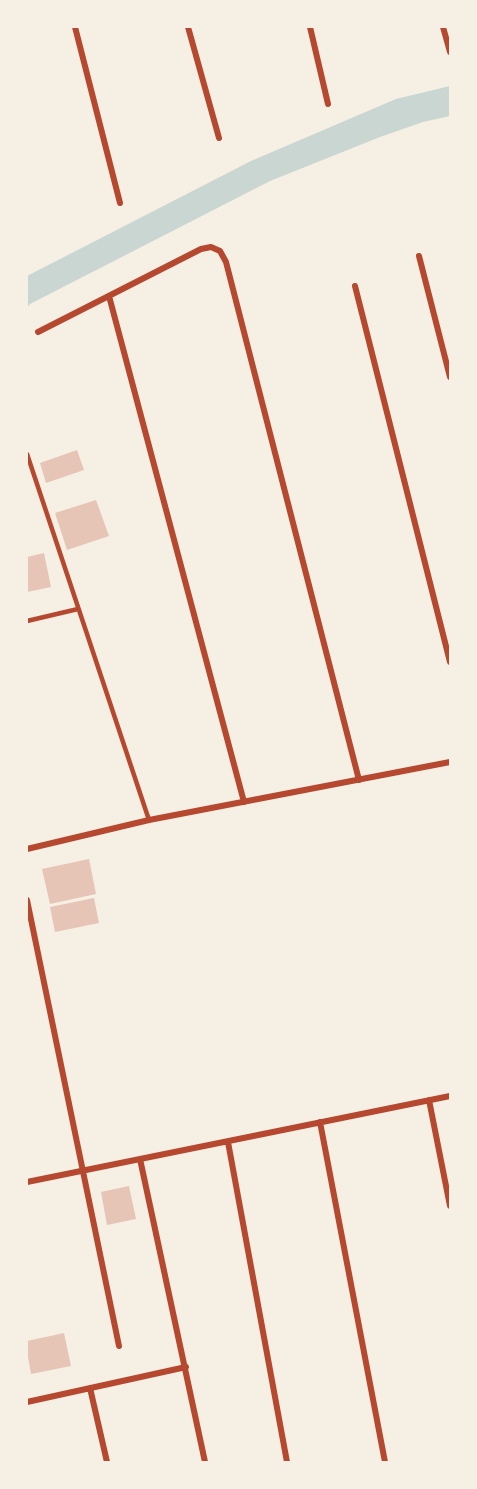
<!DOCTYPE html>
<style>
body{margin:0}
#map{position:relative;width:477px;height:1489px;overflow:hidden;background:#f6efe4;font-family:"Times New Roman",serif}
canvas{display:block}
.frame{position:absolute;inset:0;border:28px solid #f6efe4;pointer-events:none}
</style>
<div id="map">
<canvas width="477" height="1489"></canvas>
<div class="frame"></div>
</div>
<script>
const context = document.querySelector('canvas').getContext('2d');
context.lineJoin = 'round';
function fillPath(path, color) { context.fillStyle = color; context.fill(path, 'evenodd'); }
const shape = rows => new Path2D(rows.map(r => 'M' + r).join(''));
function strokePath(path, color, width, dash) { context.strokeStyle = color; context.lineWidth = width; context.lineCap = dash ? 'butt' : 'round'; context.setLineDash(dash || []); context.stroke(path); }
const water = shape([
 [450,86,450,116,423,122,380,137,270,181,30,304,27,308,27,276,251,161,396,99]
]);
const building = shape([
 [77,450,84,470,46,483,40,463],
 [96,500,109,536,67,550,55,513],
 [44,553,51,587,27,592,27,557],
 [89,859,96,894,50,904,42,869],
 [94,898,99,923,55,932,50,907],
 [129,1186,136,1219,107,1225,101,1192],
 [64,1333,71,1366,31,1374,27,1351,27,1341]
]);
const service = shape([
 [27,454,149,820],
 [27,621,78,609]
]);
const minor = shape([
 [75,27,120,203],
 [188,27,219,138],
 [310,27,328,104],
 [443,27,450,52],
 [419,256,450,377],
 [355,286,450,662],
 [109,296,244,802],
 [38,332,201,249,211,247,220,251,226,262,359,780],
 [27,849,149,820,450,762],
 [27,900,119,1346],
 [429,1100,450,1206],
 [320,1122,385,1462],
 [228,1142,287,1462],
 [140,1159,205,1462],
 [27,1182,450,1096],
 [90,1388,107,1462],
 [27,1402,186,1367]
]);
fillPath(water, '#c9d6d2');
fillPath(building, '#e6c5b7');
strokePath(service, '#b5482f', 4.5);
strokePath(minor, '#b5482f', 6);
</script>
